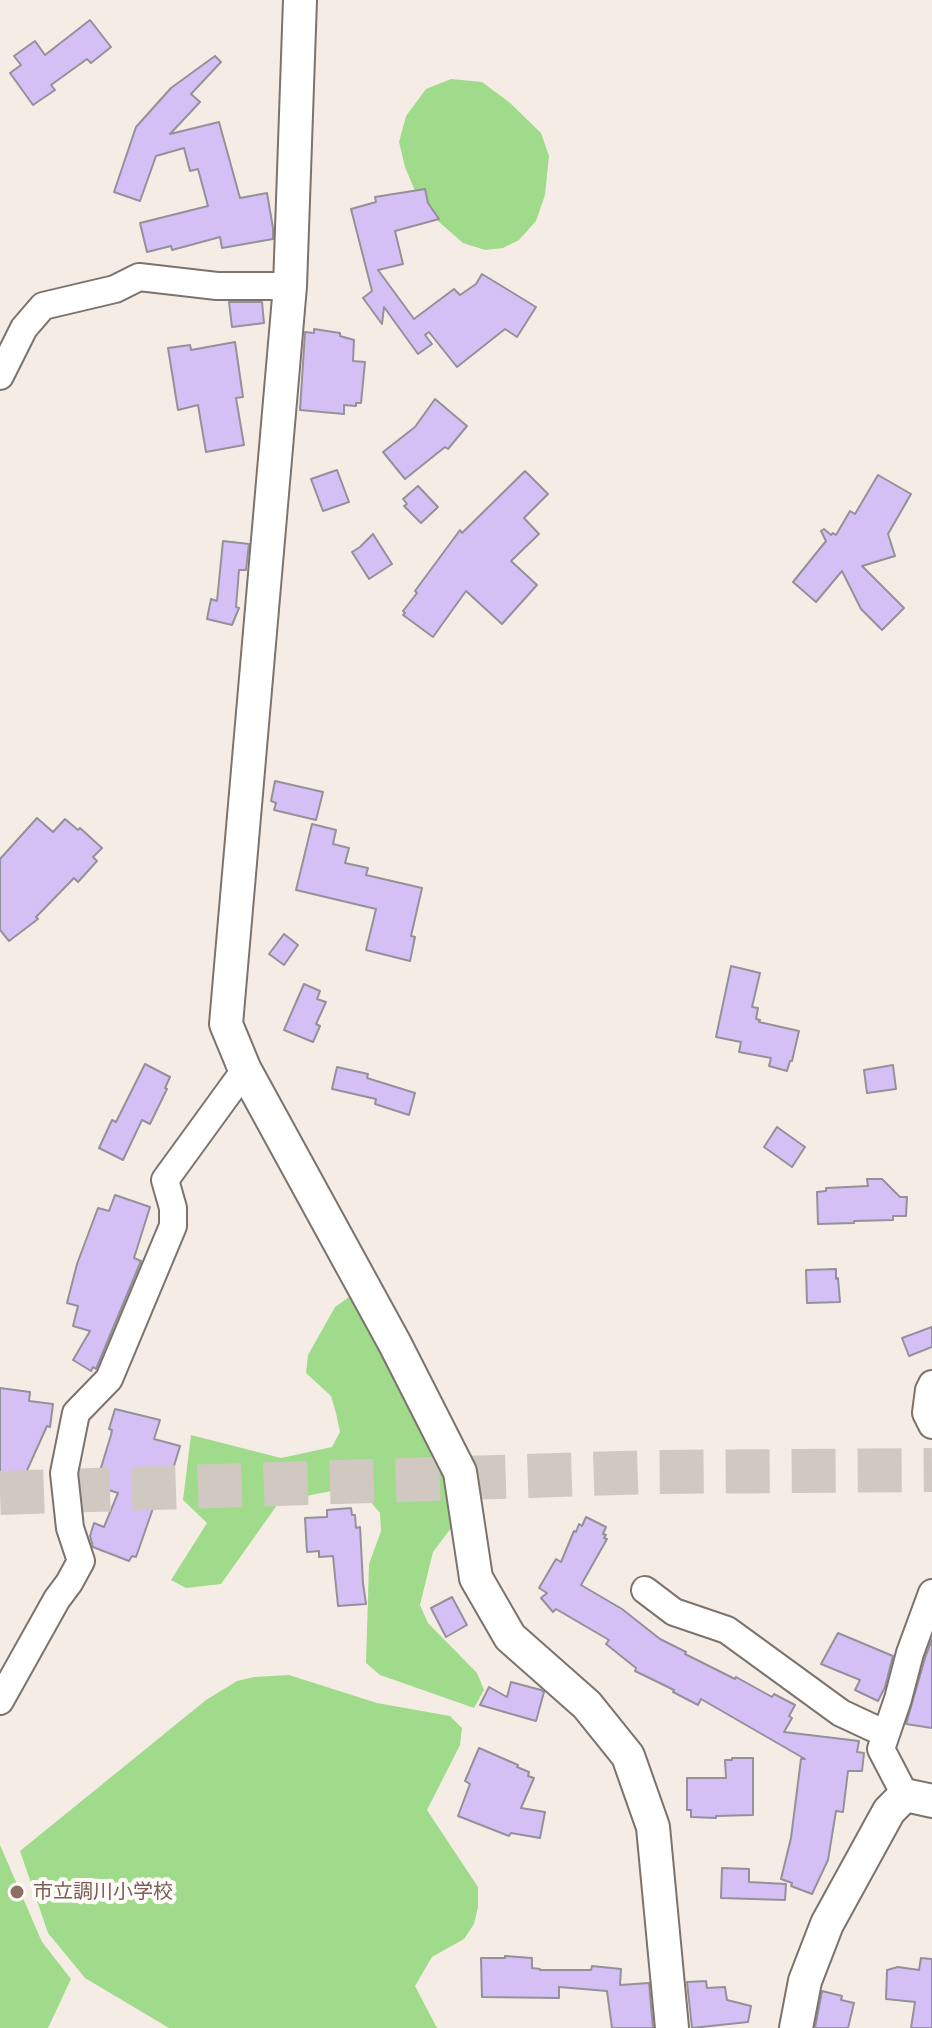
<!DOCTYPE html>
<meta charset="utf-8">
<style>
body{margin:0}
canvas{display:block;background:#f5ede5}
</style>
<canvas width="932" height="2028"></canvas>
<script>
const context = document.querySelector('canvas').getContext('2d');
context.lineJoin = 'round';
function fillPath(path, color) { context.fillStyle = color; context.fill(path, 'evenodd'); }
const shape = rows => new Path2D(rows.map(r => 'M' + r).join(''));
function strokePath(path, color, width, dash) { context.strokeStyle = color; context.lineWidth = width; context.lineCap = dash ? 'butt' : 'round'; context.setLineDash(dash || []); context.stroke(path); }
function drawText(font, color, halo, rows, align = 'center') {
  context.font = font + ' "Open Sans","Noto Sans JP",sans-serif'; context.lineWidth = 8; context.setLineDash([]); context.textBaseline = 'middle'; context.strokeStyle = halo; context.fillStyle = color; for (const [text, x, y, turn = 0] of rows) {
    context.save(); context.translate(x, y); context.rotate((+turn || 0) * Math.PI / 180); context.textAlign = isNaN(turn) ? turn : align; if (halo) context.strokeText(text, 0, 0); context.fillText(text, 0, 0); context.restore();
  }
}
const green = shape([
 [451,79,482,82,509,102,541,133,549,156,545,195,536,221,519,240,503,248,485,250,463,243,431,215,415,191,405,167,399,142,406,116,426,89],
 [349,1297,438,1419,454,1524,433,1552,420,1605,428,1623,477,1673,484,1690,474,1708,380,1675,366,1663,369,1564,381,1531,380,1513,369,1500,332,1491,280,1501,221,1584,186,1588,171,1580,207,1523,183,1500,191,1435,281,1458,332,1447,340,1432,336,1413,331,1396,306,1373,308,1355,335,1307],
 [289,1675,377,1703,450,1716,462,1728,460,1745,427,1810,478,1887,478,1907,474,1924,464,1939,432,1957,415,1986,437,2028,169,2028,85,1978,48,1933,20,1851,206,1700,237,1681,254,1677],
 [0,1845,42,1942,71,1979,48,2028,0,2028]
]);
const building = shape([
 [90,20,111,47,91,63,87,59,51,85,55,90,33,105,10,73,21,65,14,56,35,41,45,55,90,20],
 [215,56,221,62,191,94,200,102,170,134,219,122,240,198,267,193,273,228,273,239,222,248,220,237,172,250,171,246,147,252,140,223,208,206,198,169,190,171,184,148,156,156,140,201,114,192,136,127,171,88,215,56],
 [425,189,428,203,439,219,395,231,403,264,378,270,414,319,454,289,460,295,476,284,482,274,536,307,517,337,505,329,457,367,429,332,425,335,432,344,418,354,384,307,382,324,363,298,372,291,351,209,376,202,375,197,425,189],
 [229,302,262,302,264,323,232,327,229,302],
 [314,329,340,333,340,336,354,340,353,361,365,362,361,403,356,403,356,406,344,405,344,414,300,410,305,332,314,333,314,329],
 [235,342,243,397,236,398,244,445,206,452,198,405,178,410,168,348,190,345,191,350,235,342],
 [435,399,467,426,448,449,445,447,405,479,383,452,415,427,435,399],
 [337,470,349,502,323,511,311,479,337,470],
 [525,471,548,494,524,518,539,534,511,561,537,585,502,624,466,591,433,637,403,615,405,613,403,611,417,593,415,591,460,530,462,533,525,471],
 [878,475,911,494,888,534,895,556,862,566,904,608,882,630,861,609,842,571,816,602,793,582,826,541,821,531,824,529,831,535,833,533,836,535,850,511,855,514,878,475],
 [418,486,438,507,421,523,404,506,407,504,403,499,418,486],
 [373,534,392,564,369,579,352,552,360,547,373,534],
 [223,541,249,544,246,570,239,570,236,607,239,608,232,625,207,619,211,599,217,601,223,541],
 [275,781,323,792,316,820,274,810,276,803,271,801,275,781],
 [37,818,53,832,65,819,78,830,80,828,102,848,93,857,97,861,78,882,74,878,36,917,38,919,9,941,0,930,0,859,37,818],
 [312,824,336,830,333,844,349,848,345,863,368,868,366,875,422,888,411,936,415,937,410,961,366,950,376,909,296,890,312,824],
 [284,934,298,945,284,965,269,954,284,934],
 [731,966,760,973,752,1007,758,1008,756,1019,760,1020,759,1022,799,1031,792,1061,790,1061,787,1071,769,1066,771,1058,739,1052,741,1042,716,1037,731,966],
 [304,984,320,991,317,999,326,1002,316,1024,320,1026,313,1042,284,1030,304,984],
 [145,1064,170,1077,165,1088,167,1089,150,1124,142,1120,123,1160,99,1148,112,1120,116,1122,145,1064],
 [893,1065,896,1089,867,1093,864,1070,893,1065],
 [337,1067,368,1074,367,1078,415,1093,409,1115,375,1104,376,1099,332,1089,337,1067],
 [777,1127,805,1147,792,1167,764,1147,777,1127],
 [867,1179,882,1179,900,1197,907,1197,906,1216,893,1216,893,1220,854,1221,854,1223,818,1224,817,1192,826,1191,826,1188,868,1186,867,1179],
 [115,1195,150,1207,134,1258,141,1261,96,1369,93,1367,91,1371,73,1360,90,1331,73,1326,78,1306,67,1303,77,1264,98,1208,109,1211,115,1195],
 [836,1269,836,1279,838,1278,840,1302,807,1303,806,1270,836,1269],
 [932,1327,932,1347,909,1356,902,1338,932,1327],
 [0,1388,30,1392,29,1401,53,1404,50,1427,47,1426,24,1477,0,1478,0,1388],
 [115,1409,160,1420,154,1439,180,1446,165,1496,158,1494,136,1557,132,1556,129,1561,93,1547,90,1536,94,1523,104,1527,118,1493,99,1487,100,1485,96,1484,111,1435,112,1430,109,1429,115,1409],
 [351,1508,352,1515,355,1515,356,1528,360,1527,363,1583,366,1604,338,1606,333,1556,319,1557,319,1551,307,1552,305,1518,327,1517,327,1510,351,1508],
 [586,1517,606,1527,603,1534,606,1535,604,1538,607,1539,581,1585,622,1609,660,1639,686,1652,685,1654,735,1679,736,1677,772,1697,774,1694,795,1705,789,1716,792,1718,784,1732,859,1741,857,1752,864,1753,862,1771,848,1771,843,1812,836,1811,828,1860,812,1894,791,1886,792,1883,781,1879,791,1838,801,1759,805,1759,701,1699,698,1705,673,1692,674,1690,635,1671,636,1668,606,1644,609,1640,556,1609,553,1612,541,1598,547,1593,539,1588,556,1559,561,1562,574,1531,576,1532,579,1524,582,1526,586,1517],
 [452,1597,467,1625,446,1637,431,1608,452,1597],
 [838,1633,893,1656,885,1687,878,1701,855,1690,860,1680,821,1664,838,1633],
 [932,1639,932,1728,906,1724,925,1658,932,1639],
 [511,1682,541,1690,544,1692,536,1721,480,1705,489,1687,507,1697,511,1682],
 [479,1748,518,1765,517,1767,529,1772,528,1776,534,1778,521,1808,545,1812,540,1838,511,1833,509,1836,458,1816,470,1784,465,1781,479,1748],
 [732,1758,753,1758,753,1815,716,1816,716,1818,691,1817,691,1810,687,1810,687,1778,726,1778,725,1760,732,1760,732,1758],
 [722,1868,749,1869,749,1882,786,1884,785,1900,721,1898,722,1868],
 [505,1956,532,1958,532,1968,540,1969,540,1970,591,1970,592,1966,621,1969,620,1985,649,1983,653,2028,612,2028,607,1991,559,1987,559,1998,482,1997,481,1958,505,1958,505,1956],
 [921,1958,932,1959,932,2028,911,2028,915,2002,886,1999,887,1970,898,1967,919,1970,921,1958],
 [706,1981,707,1988,725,1987,727,2000,751,2006,748,2022,692,2028,687,1982,706,1981],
 [822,1991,842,1996,841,2000,854,2003,848,2028,815,2028,822,1991]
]);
const motorwayTunnel = shape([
 [0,1493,650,1472,932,1470]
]);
const minor = shape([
 [0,376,24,328,43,306,115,289,139,277,217,286,290,286],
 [932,1384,929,1390,926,1413,932,1425],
 [645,1590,674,1612,727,1630,841,1713,886,1734],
 [0,1701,57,1599,69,1583,81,1561,70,1528,64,1473,76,1413,109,1379,173,1226,173,1208,165,1180,245,1070],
 [905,1795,881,1749,898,1699,910,1653,932,1593]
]);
const tertiary = shape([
 [300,0,290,286,226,1024,245,1070,395,1344,460,1472,476,1578,510,1637,587,1705,628,1756,653,1827,672,2028],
 [796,2028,805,1981,827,1924,889,1811,905,1795,932,1801]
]);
const markers = [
 [17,1892,8,"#8d6e63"]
];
const educationNames = [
 ["市立調川小学校",33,1892]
];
fillPath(green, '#a0db8b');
fillPath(building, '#d5c0f6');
strokePath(building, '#94919a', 2);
strokePath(motorwayTunnel, '#d0c9c2', 44, [44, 22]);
strokePath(minor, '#7b736c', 30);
strokePath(tertiary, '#7b736c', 36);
strokePath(minor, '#fff', 26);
strokePath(tertiary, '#fff', 32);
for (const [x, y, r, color] of markers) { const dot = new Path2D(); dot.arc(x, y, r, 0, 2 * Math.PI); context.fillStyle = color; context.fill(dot); strokePath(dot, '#fefbf8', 3); }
drawText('20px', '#785e54', '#fefbf8', educationNames, 'left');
</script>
